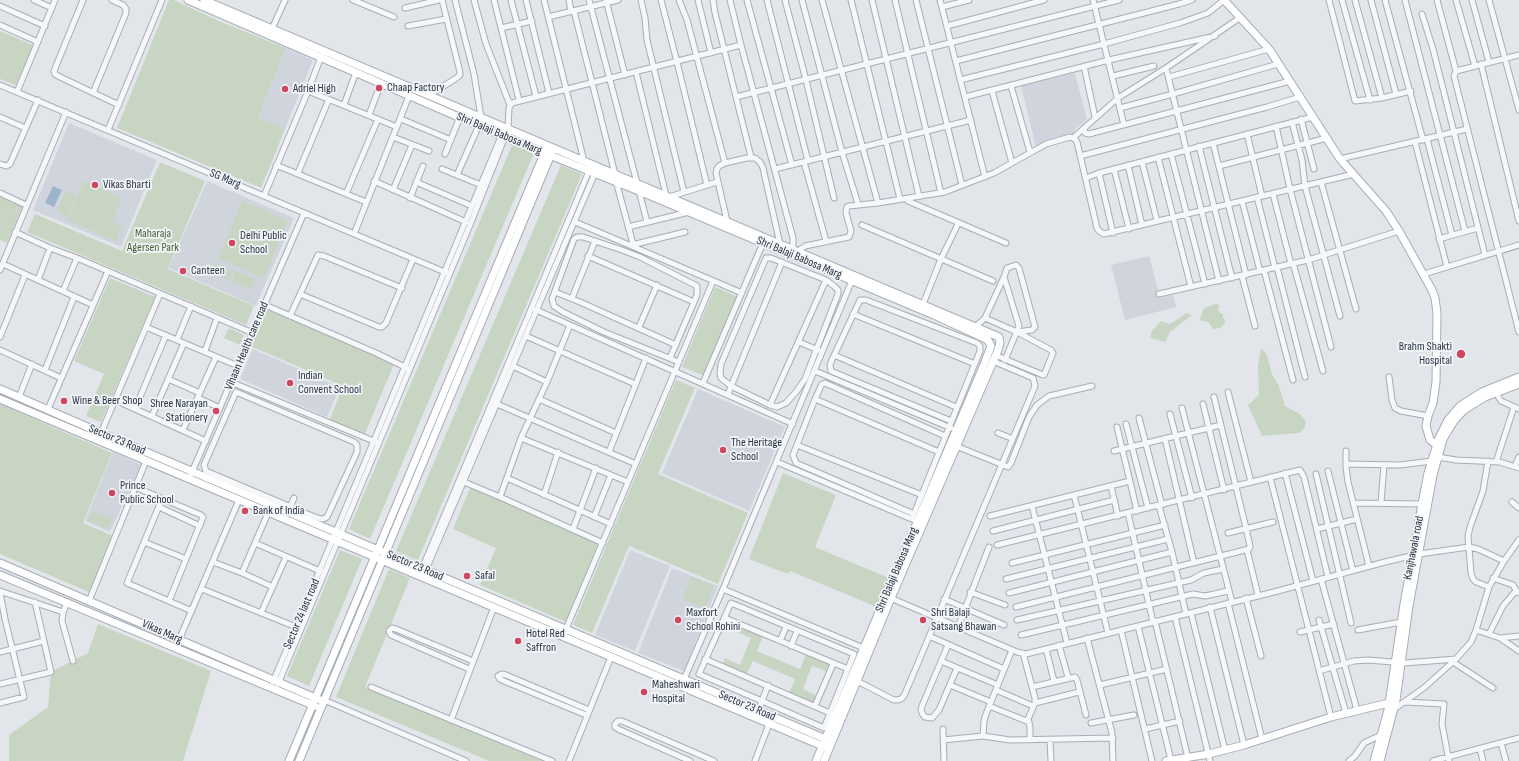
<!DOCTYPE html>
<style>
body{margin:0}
canvas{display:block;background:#e2e6eb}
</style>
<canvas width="1519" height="761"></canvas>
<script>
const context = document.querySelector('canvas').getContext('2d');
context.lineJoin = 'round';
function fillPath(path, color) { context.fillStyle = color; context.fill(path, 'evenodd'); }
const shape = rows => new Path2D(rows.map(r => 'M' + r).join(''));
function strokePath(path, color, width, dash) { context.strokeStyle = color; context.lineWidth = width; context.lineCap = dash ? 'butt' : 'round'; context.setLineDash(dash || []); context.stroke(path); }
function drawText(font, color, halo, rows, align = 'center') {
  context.font = font + ' "Sofia Sans Condensed",sans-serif'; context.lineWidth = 3.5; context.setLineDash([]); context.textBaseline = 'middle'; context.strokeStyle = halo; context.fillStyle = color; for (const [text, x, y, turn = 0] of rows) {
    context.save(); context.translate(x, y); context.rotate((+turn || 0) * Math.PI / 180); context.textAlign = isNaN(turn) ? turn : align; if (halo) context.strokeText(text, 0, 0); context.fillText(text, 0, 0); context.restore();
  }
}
const built = shape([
 [286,48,313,60,285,129,258,117],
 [1075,73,1087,120,1075,129,1076,134,1036,147,1021,86],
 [69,123,157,160,121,247,33,210],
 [207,181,294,218,256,306,169,268],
 [1149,256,1160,298,1173,295,1176,307,1125,320,1111,265],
 [253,349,340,387,327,417,240,379],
 [698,389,785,427,749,511,662,473],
 [113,452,141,465,110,532,85,521],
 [630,550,670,566,635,651,595,635],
 [672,568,718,586,684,671,638,653]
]);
const green = shape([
 [169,0,174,0,221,22,286,48,258,117,285,129,261,188,117,128],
 [0,31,33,45,16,85,0,79],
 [513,143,534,153,370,539,349,529],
 [160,162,205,181,168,269,254,306,246,325,27,232,35,214,122,251],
 [561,165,582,174,418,560,396,551],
 [84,181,122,198,112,221,123,227,116,242,67,220],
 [66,190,76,195,67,217,57,212],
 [0,196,23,206,7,243,0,240],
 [243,201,288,221,264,278,218,258],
 [215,263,234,271,230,280,211,272],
 [236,271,255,279,251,289,232,281],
 [110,278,155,297,101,422,86,416,104,374,74,361],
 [715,287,738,297,705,376,682,367],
 [1215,304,1219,305,1218,311,1221,313,1223,314,1223,317,1225,321,1224,325,1220,328,1213,329,1208,322,1201,321,1200,319,1204,308],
 [263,307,394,364,364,436,329,421,343,386,248,345],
 [1186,313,1192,315,1170,332,1165,342,1150,338,1152,331,1161,321,1169,324,1180,318],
 [229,328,244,335,240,345,224,338],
 [1261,347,1267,355,1272,374,1279,386,1285,406,1300,414,1306,422,1304,429,1299,433,1262,436,1248,405,1259,395,1258,366],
 [676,380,695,388,658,474,748,513,718,584,629,546,592,633,573,625],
 [0,404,112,453,83,523,113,536,89,592,0,554],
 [783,473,836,495,815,547,889,578,877,607,790,571,788,574,749,559],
 [471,486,600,540,566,622,480,585,496,548,453,529],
 [93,510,113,519,108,529,88,520],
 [340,550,362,559,309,686,287,676],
 [389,569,410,578,365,687,542,761,489,761,336,697],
 [691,576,714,586,710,597,687,587],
 [686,588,710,598,705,608,682,599],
 [98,624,211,671,183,761,9,761,9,735,48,707,51,672,88,653],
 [739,626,763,636,757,651,800,669,806,654,829,664,826,671,812,666,809,673,803,689,817,696,813,704,789,693,795,679,753,661,746,675,722,666,725,658,740,665,751,638,737,632]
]);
const water = shape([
 [53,186,62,190,54,207,45,203]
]);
const street = shape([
 [34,0,52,8],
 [83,0,54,71,55,74,58,76,119,105],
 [353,0,394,17],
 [455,0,474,74,481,117],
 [474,0,486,44,510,105],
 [494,0,519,100],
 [511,0,536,96],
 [526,0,549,93],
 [544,0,584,161],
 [569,0,571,11],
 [589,0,637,183],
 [606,0,625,75],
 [641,0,645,18,647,40,684,192],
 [661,0,677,62,707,185],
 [679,0,687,20,725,163],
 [698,0,711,53],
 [713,0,715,13,751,157],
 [730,0,741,45],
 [747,0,792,165],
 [767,0,808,161],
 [785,0,806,80,834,198],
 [802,0,842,152,858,204],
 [822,0,878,203],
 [851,0,900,199],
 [872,0,919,196],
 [895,0,941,193],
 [916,0,962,185],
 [940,0,985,177],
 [1093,0,1124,125],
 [1329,0,1355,101,1382,98,1411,91],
 [1342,0,1370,100],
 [1355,0,1382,98],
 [1371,0,1396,94],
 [1385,0,1423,140],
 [1405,0,1465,231],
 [1437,0,1456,71],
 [1456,0,1475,66],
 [1472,0,1489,62],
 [1489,0,1519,110],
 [0,6,45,26],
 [942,7,969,0],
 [405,8,439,0],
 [574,11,615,174],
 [1422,14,1433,49,1485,255],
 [548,17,618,0],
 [0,25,38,42],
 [408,26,446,19],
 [947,26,1044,0],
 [501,28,532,21],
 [272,29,285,0],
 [1519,55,1460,70,1456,71,1454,76,1519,332],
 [956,61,1179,4,1192,0],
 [1481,64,1519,221],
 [1084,66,1095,117],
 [1166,68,1219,281],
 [636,72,666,195],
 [1113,76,1154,66],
 [1169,77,1269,49],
 [960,80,1104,44,1180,23,1208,13,1224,0],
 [0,85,447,273],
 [1011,86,1030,152],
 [308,91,397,127],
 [992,91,1012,163],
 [17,92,55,0],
 [93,93,126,13,126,9,123,5,112,0],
 [429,95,455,79,460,75,460,72,442,0],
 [736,97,1119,0],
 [965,97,1109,60,1215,36],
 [344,105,356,72],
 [1120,108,1173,94,1278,64],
 [369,115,381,83],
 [0,117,25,128],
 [401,119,451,140],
 [1301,119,1314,169],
 [1292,122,1302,160,1305,186,1340,316],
 [1276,126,1290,189,1331,347],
 [1084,128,1085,133,1089,134,1290,81],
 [108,130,162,0],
 [1247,134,1262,196],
 [393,137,429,151],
 [1073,138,1118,98,1166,68,1241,17],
 [1427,139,1452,235],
 [1415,142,1447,267],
 [1213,143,1246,275],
 [1199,146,1232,278],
 [445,154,460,117],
 [1171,154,1205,284],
 [1080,156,1267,107,1300,97],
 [1158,157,1191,287],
 [1340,159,1467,129],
 [804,162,826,241],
 [1142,162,1157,221],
 [0,164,6,166,10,164,38,100],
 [276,165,366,202],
 [1128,165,1142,225],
 [1219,166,1327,138],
 [442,169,481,185],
 [775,169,971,120],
 [1114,169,1129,229],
 [298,173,329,99],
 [1099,173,1113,233],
 [457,175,479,125],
 [1086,178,1099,173,1313,117],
 [374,181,466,222],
 [616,181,633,244],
 [416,182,472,206],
 [1321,182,1356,309],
 [393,190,412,145],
 [639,191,647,222],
 [0,193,26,205],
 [346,194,378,119],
 [1273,194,1291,264],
 [264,196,308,91,322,54],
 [669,197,717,182],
 [1257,197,1275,268],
 [410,198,423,166],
 [908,201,1006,243],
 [1242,201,1260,271],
 [727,221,716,173,717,169,719,166,725,163,747,158,755,158,760,162,763,168,780,244],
 [575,222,742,293],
 [862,225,993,281],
 [628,227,689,212],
 [15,232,50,248,77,258,253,333],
 [354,234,409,96],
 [1439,239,1478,228],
 [632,245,685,232],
 [798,251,805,246,849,237,851,231,846,213,847,207,849,206,878,203,945,192,994,173,1046,144,1070,137,1075,139,1077,142,1097,228,1099,231,1104,234,1354,174],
 [588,256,694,302],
 [766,258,771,258,826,280,834,286,838,290,838,294,805,379,796,392,786,403,777,407,770,405,731,386,721,378,720,373,721,364,766,258],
 [1293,263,1323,371],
 [3,264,93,305],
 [1277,267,1305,377],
 [0,270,66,112],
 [1264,270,1293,380],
 [1424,274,1519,245],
 [1242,276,1255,326],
 [1004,277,1019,326,1005,360],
 [38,280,50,248],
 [63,291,77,258],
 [555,292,580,302,676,345],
 [300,294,379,327,382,327,386,323,413,259],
 [1159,294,1308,260,1399,231],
 [572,298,595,241],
 [923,304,941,259,958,224],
 [265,305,376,353,407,368],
 [534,309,793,424],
 [853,314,975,364],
 [290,316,318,255,324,256,402,288],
 [985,318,1017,332,1051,350,1053,353,1044,375,1043,375,995,355],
 [976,326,985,318,1004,277,1007,268,1016,265,1019,268,1035,327,1032,330,1017,332],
 [146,327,238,366],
 [639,327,657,285],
 [526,336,635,384],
 [0,337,25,275],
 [177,340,191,306],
 [799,342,818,350],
 [0,350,61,378],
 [205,351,217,318],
 [834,355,956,407],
 [670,358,697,295,697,286,640,257,622,250,583,237,577,237,574,239,552,299,554,306,563,312,604,332,679,362],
 [513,366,547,382],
 [45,370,74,297],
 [815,371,951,428],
 [1389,377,1392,400,1395,408,1401,411,1428,416],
 [168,379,200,393],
 [231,382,376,442],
 [703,383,763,243],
 [236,392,354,442,357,445,357,452,327,517,323,519,317,518,206,471,204,465,236,392],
 [1228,392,1251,482],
 [1496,393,1501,401,1519,409],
 [728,394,782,262],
 [19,397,32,364],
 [198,398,220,408],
 [539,399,616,433],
 [815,399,939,452],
 [115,400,206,441],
 [497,404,636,464],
 [1203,404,1224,490],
 [770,405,826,280],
 [1182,408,1232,602],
 [48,409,108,271],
 [135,409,166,335],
 [1170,414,1192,498],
 [152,416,184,343],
 [1139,418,1162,505],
 [1126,424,1148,508],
 [1117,427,1137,511],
 [183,430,216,357],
 [101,433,160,294],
 [998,433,1011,438],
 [521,438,628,482],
 [1165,439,1194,563],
 [797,445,922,495],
 [956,446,1008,467,1011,463,1029,417,1037,405,1049,396,1058,394,1092,386],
 [1114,451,1221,425],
 [1346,451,1346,467,1348,482,1369,566],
 [609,452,646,358],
 [1438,457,1456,460,1500,462,1519,468],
 [1488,461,1483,491,1470,527,1468,536,1471,573,1473,579,1476,582,1489,587],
 [777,462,914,520],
 [1496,462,1514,407],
 [1346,464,1400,465,1432,461],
 [1515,466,1519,457],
 [1328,471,1353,571],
 [1285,473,1313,581],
 [1316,474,1351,623],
 [1270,477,1331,717],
 [507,478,611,524],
 [189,479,304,213],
 [464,482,500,497,603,543],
 [1111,486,1118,516],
 [135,487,201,515,203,517,169,601],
 [544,495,558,452],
 [1074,495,1108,633],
 [500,497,521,438,547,382,570,325],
 [162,499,127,583,192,611],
 [1512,502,1519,508],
 [1353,503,1422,504],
 [1381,503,1384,465],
 [1032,506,1067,643],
 [1159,506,1172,552,1186,614],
 [159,507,200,526],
 [289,510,294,498],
 [1128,513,1153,622],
 [914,514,796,463,793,455,815,399,822,384,825,383,945,436],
 [990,516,1130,481],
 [594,517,611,475],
 [912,519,980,351,980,346,977,343,866,300,860,300,831,362,830,365,831,371,951,421],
 [573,529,596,468],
 [1317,529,1357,519],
 [993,531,1114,500],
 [1228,533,1273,522],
 [144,542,186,559],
 [255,543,320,571],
 [997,545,1300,470,1304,477,1328,577],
 [1247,550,1258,595],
 [213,562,242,573,273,587],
 [1012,563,1165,525],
 [425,572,595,173],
 [242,573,268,513],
 [419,576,589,171],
 [1493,578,1513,585,1517,592],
 [1006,579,1168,539],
 [1321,579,1357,710],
 [202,589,296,627],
 [723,589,866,649],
 [0,591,63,612],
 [0,592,5,619,24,697,0,703],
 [970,592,1005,605],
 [1009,593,1172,552],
 [888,597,1017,652,1026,654,1274,592,1385,562,1419,554,1469,547,1478,549,1504,561],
 [1246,598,1261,656],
 [944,599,1004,625],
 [89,601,146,461],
 [67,603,63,612,62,621,73,661],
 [1228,603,1262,739],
 [1016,607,1249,549,1250,546,1246,528,1214,397],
 [1210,607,1244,745],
 [261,613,286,557],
 [1191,613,1225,750],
 [1175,617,1210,761],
 [725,618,848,669],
 [1017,620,1178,583,1191,580,1204,573,1223,569],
 [1319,620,1346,713],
 [1155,621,1188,758],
 [1138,626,1171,760],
 [958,627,989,547],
 [1121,630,1152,761],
 [1358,630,1401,622],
 [1476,630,1500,638,1519,651],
 [1300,632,1334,624],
 [1489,634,1503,606,1514,593,1519,592],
 [1021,635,1193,594,1205,596,1228,591],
 [563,636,713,281],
 [929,636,1004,669],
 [1087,638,1112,733,1113,761],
 [1500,638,1519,636],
 [179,640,239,500],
 [780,641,786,627],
 [948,645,922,706,921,710,923,715,925,717,932,718,939,710,957,668],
 [1059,645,1068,677],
 [791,646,797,631],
 [1046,649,1054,681],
 [0,652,44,641],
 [1023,653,1035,698,1035,703,1028,719,1030,727,1030,740],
 [705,659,830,713],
 [941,661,998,685],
 [1453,662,1493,688],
 [469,669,391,635,389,631,392,628,396,629,473,661],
 [1319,671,1354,661,1368,660,1405,663,1456,659],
 [857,681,894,700,897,700,901,699,904,696,1035,386,1033,378,993,361],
 [273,682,505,127,507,126],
 [0,684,51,672,35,602],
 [278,684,470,225,508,129,509,108,512,103,741,45,793,238,793,249],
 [950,685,991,702],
 [1100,685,1167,669],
 [681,686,723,589,853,278],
 [371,687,552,761],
 [1032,687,1075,677,1077,680,1086,715],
 [996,690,1033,706],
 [324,700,466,761],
 [1405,702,1444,704,1442,724,1449,761],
 [1035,703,1079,692],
 [815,706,833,664],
 [989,706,1029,722],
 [1393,710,1425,687,1456,659,1471,642,1476,630,1489,587,1504,561,1519,540],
 [757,714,762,701,824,728,854,654,731,603,699,674,762,701,768,685],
 [586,715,504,681,500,679,498,676,502,674,506,675,589,710],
 [451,720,494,607],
 [1091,723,1134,715],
 [943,729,944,761],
 [1145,729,1180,721],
 [983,736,984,721,986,714,1012,650],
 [943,740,983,736,1010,740,1113,738],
 [1050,740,1051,761],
 [1501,743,1506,761],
 [1480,749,1483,761],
 [569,761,611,657],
 [690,761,618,729,615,727,615,724,618,721,622,721,714,761],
 [755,761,769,724],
 [1349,761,1355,756,1364,743,1381,735],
 [1433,761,1519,738]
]);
const secondary = shape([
 [188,0,505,137,639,191,934,315,988,340,991,346,985,362,816,761],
 [204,0,999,337,1000,343,998,350,891,598,824,761],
 [1224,0,1269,49,1340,159,1386,211,1399,231,1432,290,1435,298,1437,313,1436,382,1433,403,1428,416,1426,426,1430,440,1441,448],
 [0,389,101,433,828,740],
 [0,399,825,747],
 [0,563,320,700],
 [0,575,315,706],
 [289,761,546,149],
 [299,761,552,152],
 [1166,761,1209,754,1244,745,1331,717,1389,703],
 [1374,761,1388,710,1404,604,1422,504,1428,473,1439,438,1448,420,1460,406,1482,392,1519,377],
 [1380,761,1396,700,1409,606,1433,475,1443,439,1454,421,1464,410,1485,397,1519,384]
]);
const markers = [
 [379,88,4,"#d1465f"],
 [285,89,4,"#d1465f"],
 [95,185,4,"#d1465f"],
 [232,243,4,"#d1465f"],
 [183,271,4,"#d1465f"],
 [1461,354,5,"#d1465f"],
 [290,383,4,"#d1465f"],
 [64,401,4,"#d1465f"],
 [216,411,4,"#d1465f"],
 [723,450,4,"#d1465f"],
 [112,493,4,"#d1465f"],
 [245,511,4,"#d1465f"],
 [467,576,4,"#d1465f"],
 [678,620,4,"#d1465f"],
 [923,620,4,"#d1465f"],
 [518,641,4,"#d1465f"],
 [644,692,4,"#d1465f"]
];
const poiNames = [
 ["Chaap Factory",387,88],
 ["Adriel High",293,89],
 ["Vikas Bharti",103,185],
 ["Delhi Public",240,236],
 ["School",240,250],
 ["Canteen",191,271],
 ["Brahm Shakti",1452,347,"right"],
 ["Hospital",1452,361,"right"],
 ["Indian",298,376],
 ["Convent School",298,390],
 ["Wine & Beer Shop",72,401],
 ["Shree Narayan",208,404,"right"],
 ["Stationery",208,418,"right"],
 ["The Heritage",731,443],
 ["School",731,457],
 ["Prince",120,486],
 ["Public School",120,500],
 ["Bank of India",253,511],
 ["Safal",475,576],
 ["Maxfort",686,613],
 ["School Rohini",686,627],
 ["Shri Balaji",931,613],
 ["Satsang Bhawan",931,627],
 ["Hotel Red",526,634],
 ["Saffron",526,648],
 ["Maheshwari",652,685],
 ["Hospital",652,699]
];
const streetNames = [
 ["Shri Balaji Babosa Marg",499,134,23],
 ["SG Marg",225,179,23],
 ["Shri Balaji Babosa Marg",799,258,23],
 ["Vihaan Health care road",247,346,-67],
 ["Sector 23 Road",117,440,23],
 ["Kanjhawala road",1414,548,-79],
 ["Sector 23 Road",415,566,23],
 ["Shri Balaji Babosa Marg",897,570,-67],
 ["Sector 24 last road",302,614,-67],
 ["Vikas Marg",162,632,24],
 ["Sector 23 Road",747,706,23]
];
const parkNames = [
 ["Maharaja",153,234],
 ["Agersen Park",153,248]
];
fillPath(built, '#d0d5dd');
fillPath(green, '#c8d5c3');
fillPath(water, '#9db5cb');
strokePath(street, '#a7adb6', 7);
strokePath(secondary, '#a7adb6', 9);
strokePath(street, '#f5f7f9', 5);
strokePath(secondary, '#fff', 7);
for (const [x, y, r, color] of markers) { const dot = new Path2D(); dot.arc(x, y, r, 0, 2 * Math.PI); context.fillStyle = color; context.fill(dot); strokePath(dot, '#f2f5f8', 1.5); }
drawText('12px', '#2a3444', '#f2f5f8', poiNames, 'left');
drawText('12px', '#2a3444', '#f2f5f8', streetNames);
drawText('12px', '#406037', '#f2f5f8', parkNames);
</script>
